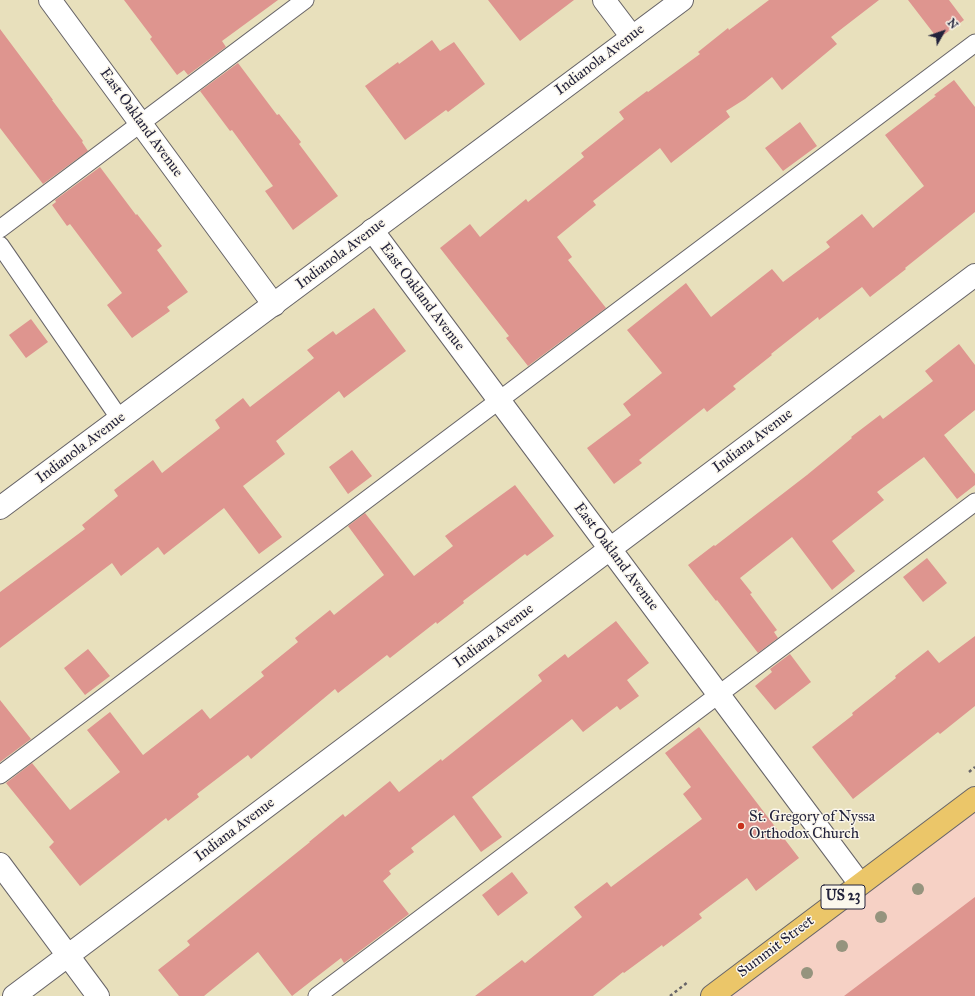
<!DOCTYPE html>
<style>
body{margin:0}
#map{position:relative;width:975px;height:996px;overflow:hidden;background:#e8e0bc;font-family:"IM FELL Great Primer",serif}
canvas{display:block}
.north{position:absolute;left:923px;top:12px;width:40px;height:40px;-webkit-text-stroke:3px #fbf7ec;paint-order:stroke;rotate:50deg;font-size:11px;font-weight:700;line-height:16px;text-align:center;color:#22223b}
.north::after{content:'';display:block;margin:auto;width:14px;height:18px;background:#22223b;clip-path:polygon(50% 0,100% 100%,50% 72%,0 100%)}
</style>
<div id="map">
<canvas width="975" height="996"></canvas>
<div class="north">N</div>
</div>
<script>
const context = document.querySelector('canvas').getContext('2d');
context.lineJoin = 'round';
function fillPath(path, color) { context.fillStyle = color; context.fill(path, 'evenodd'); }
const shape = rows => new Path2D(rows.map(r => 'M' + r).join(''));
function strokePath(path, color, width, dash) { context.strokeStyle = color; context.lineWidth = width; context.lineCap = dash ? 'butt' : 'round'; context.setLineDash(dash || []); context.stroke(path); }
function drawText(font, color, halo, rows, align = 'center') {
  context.font = font + ' "IM FELL Great Primer",serif'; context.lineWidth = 3; context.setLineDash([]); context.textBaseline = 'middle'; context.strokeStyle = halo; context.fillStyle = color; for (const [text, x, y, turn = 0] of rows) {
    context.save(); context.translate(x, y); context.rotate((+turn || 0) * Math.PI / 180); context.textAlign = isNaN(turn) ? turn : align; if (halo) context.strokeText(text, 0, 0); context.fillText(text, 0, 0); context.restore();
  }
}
const built = shape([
 [975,806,975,996,712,996]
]);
const building = shape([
 [124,0,278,0,222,41,226,47,188,75,184,70,177,75,150,39,152,37],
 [488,0,574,0,520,41],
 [769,0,879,0,831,37,837,44,782,90,772,77,745,99,726,111,730,117,671,163,660,148,593,201,596,205,557,237,572,257,568,260,606,308,528,366,506,338,509,336,440,248,470,224,480,237,526,199,528,202,584,157,581,153,624,119,619,112,647,91,648,92,700,54,698,52,728,28,729,30],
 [908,0,949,0,964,20,938,39],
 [0,29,53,100,52,100,83,141,82,142,88,151,43,184,0,128],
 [432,40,440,51,454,42,485,84,448,112,446,110,405,140,365,86,398,62,399,64],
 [238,63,277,115,279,114,301,142,299,144,338,196,293,230,265,191,273,186,232,130,230,131,200,91],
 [954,80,975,107,975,212,905,268,906,269,870,297,862,287,819,320,818,317,771,354,772,355,733,386,736,389,707,412,704,408,639,460,642,463,614,484,587,448,631,415,623,404,662,373,627,330,686,283,711,317,772,269,783,282,830,247,826,242,862,214,873,228,924,186,885,135,936,96,934,95],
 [800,122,817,146,783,171,765,148],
 [100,167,136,215,137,214,162,246,157,250,188,292,167,307,170,311,132,338,107,305,122,293,70,224,67,226,52,205,56,202,55,200],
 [374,308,406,351,344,398,339,391,276,441,285,454,243,486,282,537,259,554,224,508,164,555,158,547,121,576,112,563,0,648,0,592,85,529,82,525,118,496,114,490,153,460,162,473,220,428,215,420,243,398,250,407,314,358,307,350,333,331,336,335],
 [31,319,48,342,26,358,9,335],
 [959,344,975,365,975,410,944,435,975,474,975,485,957,499,924,457,877,492,884,500,832,541,855,571,832,590,792,537,740,578,752,593,750,594,777,630,774,632,778,638,758,653,717,600,716,601,688,565,714,545,715,546,807,475,852,438,851,437,880,415,883,419,933,381,925,371],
 [352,450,372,476,348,494,329,467],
 [515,485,554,536,527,556,525,554,463,601,464,603,437,624,436,622,390,658,387,655,338,693,335,689,251,759,248,755,197,794,199,797,168,821,166,818,80,886,49,847,54,842,6,783,32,763,70,810,120,772,87,730,110,712,143,755,202,709,210,719,264,676,261,672,298,642,295,638,330,610,334,615,384,575,348,526,365,513,414,576,453,546,445,536],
 [927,558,947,583,923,602,903,577],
 [616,621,649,663,627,680,639,696,620,710,617,706,583,732,572,719,472,797,502,837,481,852,454,815,411,848,414,852,389,871,391,874,383,881,409,914,344,963,341,958,292,996,258,952,204,996,179,996,158,970,190,945,187,941,310,842,309,842,343,814,345,817,390,781,399,792,441,759,442,761,542,681,538,675,565,654,568,658],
 [975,636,975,706,940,734,938,732,853,799,812,747,853,715,852,713,896,678,895,676,928,650,939,663],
 [88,649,110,676,85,695,64,668],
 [790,654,811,682,775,710,755,686,772,672,770,669],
 [0,700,31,739,0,762],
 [699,727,799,858,756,891,747,878,699,914,702,918,663,947,662,945,624,973,623,972,593,996,475,996,522,960,525,963,582,917,574,907,607,882,611,887,702,819,683,794,691,787,665,753],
 [512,872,528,893,498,916,482,895],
 [975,897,975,996,844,996,946,919]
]);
const path = shape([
 [969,772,975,767],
 [670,996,688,982]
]);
const service = shape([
 [0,229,305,0],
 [0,245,120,419],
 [0,775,975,43],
 [317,996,975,502]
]);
const minor = shape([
 [50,0,274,305],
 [604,0,632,37],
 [372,230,860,884],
 [0,864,98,996],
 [14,996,975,275]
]);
const tertiary = shape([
 [0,508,682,0]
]);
const primary = shape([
 [712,996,975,798]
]);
const trees = [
 [918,889],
 [881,917],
 [842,946],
 [807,973]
];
const markers = [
 [741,826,4,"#c8321e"]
];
const shields = [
 [843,897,44]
];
const shieldNames = [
 ["US 23",843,897]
];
const streetNames = [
 ["Indianola Avenue",600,60,-37],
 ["East Oakland Avenue",141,123,54],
 ["Indianola Avenue",341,254,-37],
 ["East Oakland Avenue",422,297,53],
 ["Indiana Avenue",753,441,-37],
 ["Indianola Avenue",81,448,-37],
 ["East Oakland Avenue",616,557,53],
 ["Indiana Avenue",494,636,-37],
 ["Indiana Avenue",235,830,-37],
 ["Summit Street",776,947,-37]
];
const poiNames = [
 ["St. Gregory of Nyssa",749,817],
 ["Orthodox Church",749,834]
];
fillPath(built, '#f6d1c5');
fillPath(building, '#de958f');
strokePath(service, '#676468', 19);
strokePath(minor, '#676468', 24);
strokePath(tertiary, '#676468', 24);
strokePath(primary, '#676468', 24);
strokePath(path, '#676468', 2.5, [3, 3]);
strokePath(service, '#fff', 17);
strokePath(minor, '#fff', 22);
strokePath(tertiary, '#fff', 22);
strokePath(primary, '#ebc669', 22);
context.fillStyle = '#95947e';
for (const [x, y] of trees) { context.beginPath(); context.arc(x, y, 6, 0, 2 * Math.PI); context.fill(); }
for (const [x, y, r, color] of markers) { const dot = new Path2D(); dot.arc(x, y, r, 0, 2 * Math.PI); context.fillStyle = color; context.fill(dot); strokePath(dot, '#fbf7ec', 1.5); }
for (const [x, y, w] of shields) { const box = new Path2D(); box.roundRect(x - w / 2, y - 12, w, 24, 3); context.fillStyle = '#fbf7ec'; context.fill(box); strokePath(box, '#22223b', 1); }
drawText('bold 14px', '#22223b', null, shieldNames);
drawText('15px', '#22223b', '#fbf7ec', streetNames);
drawText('15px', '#22223b', '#fbf7ec', poiNames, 'left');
</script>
